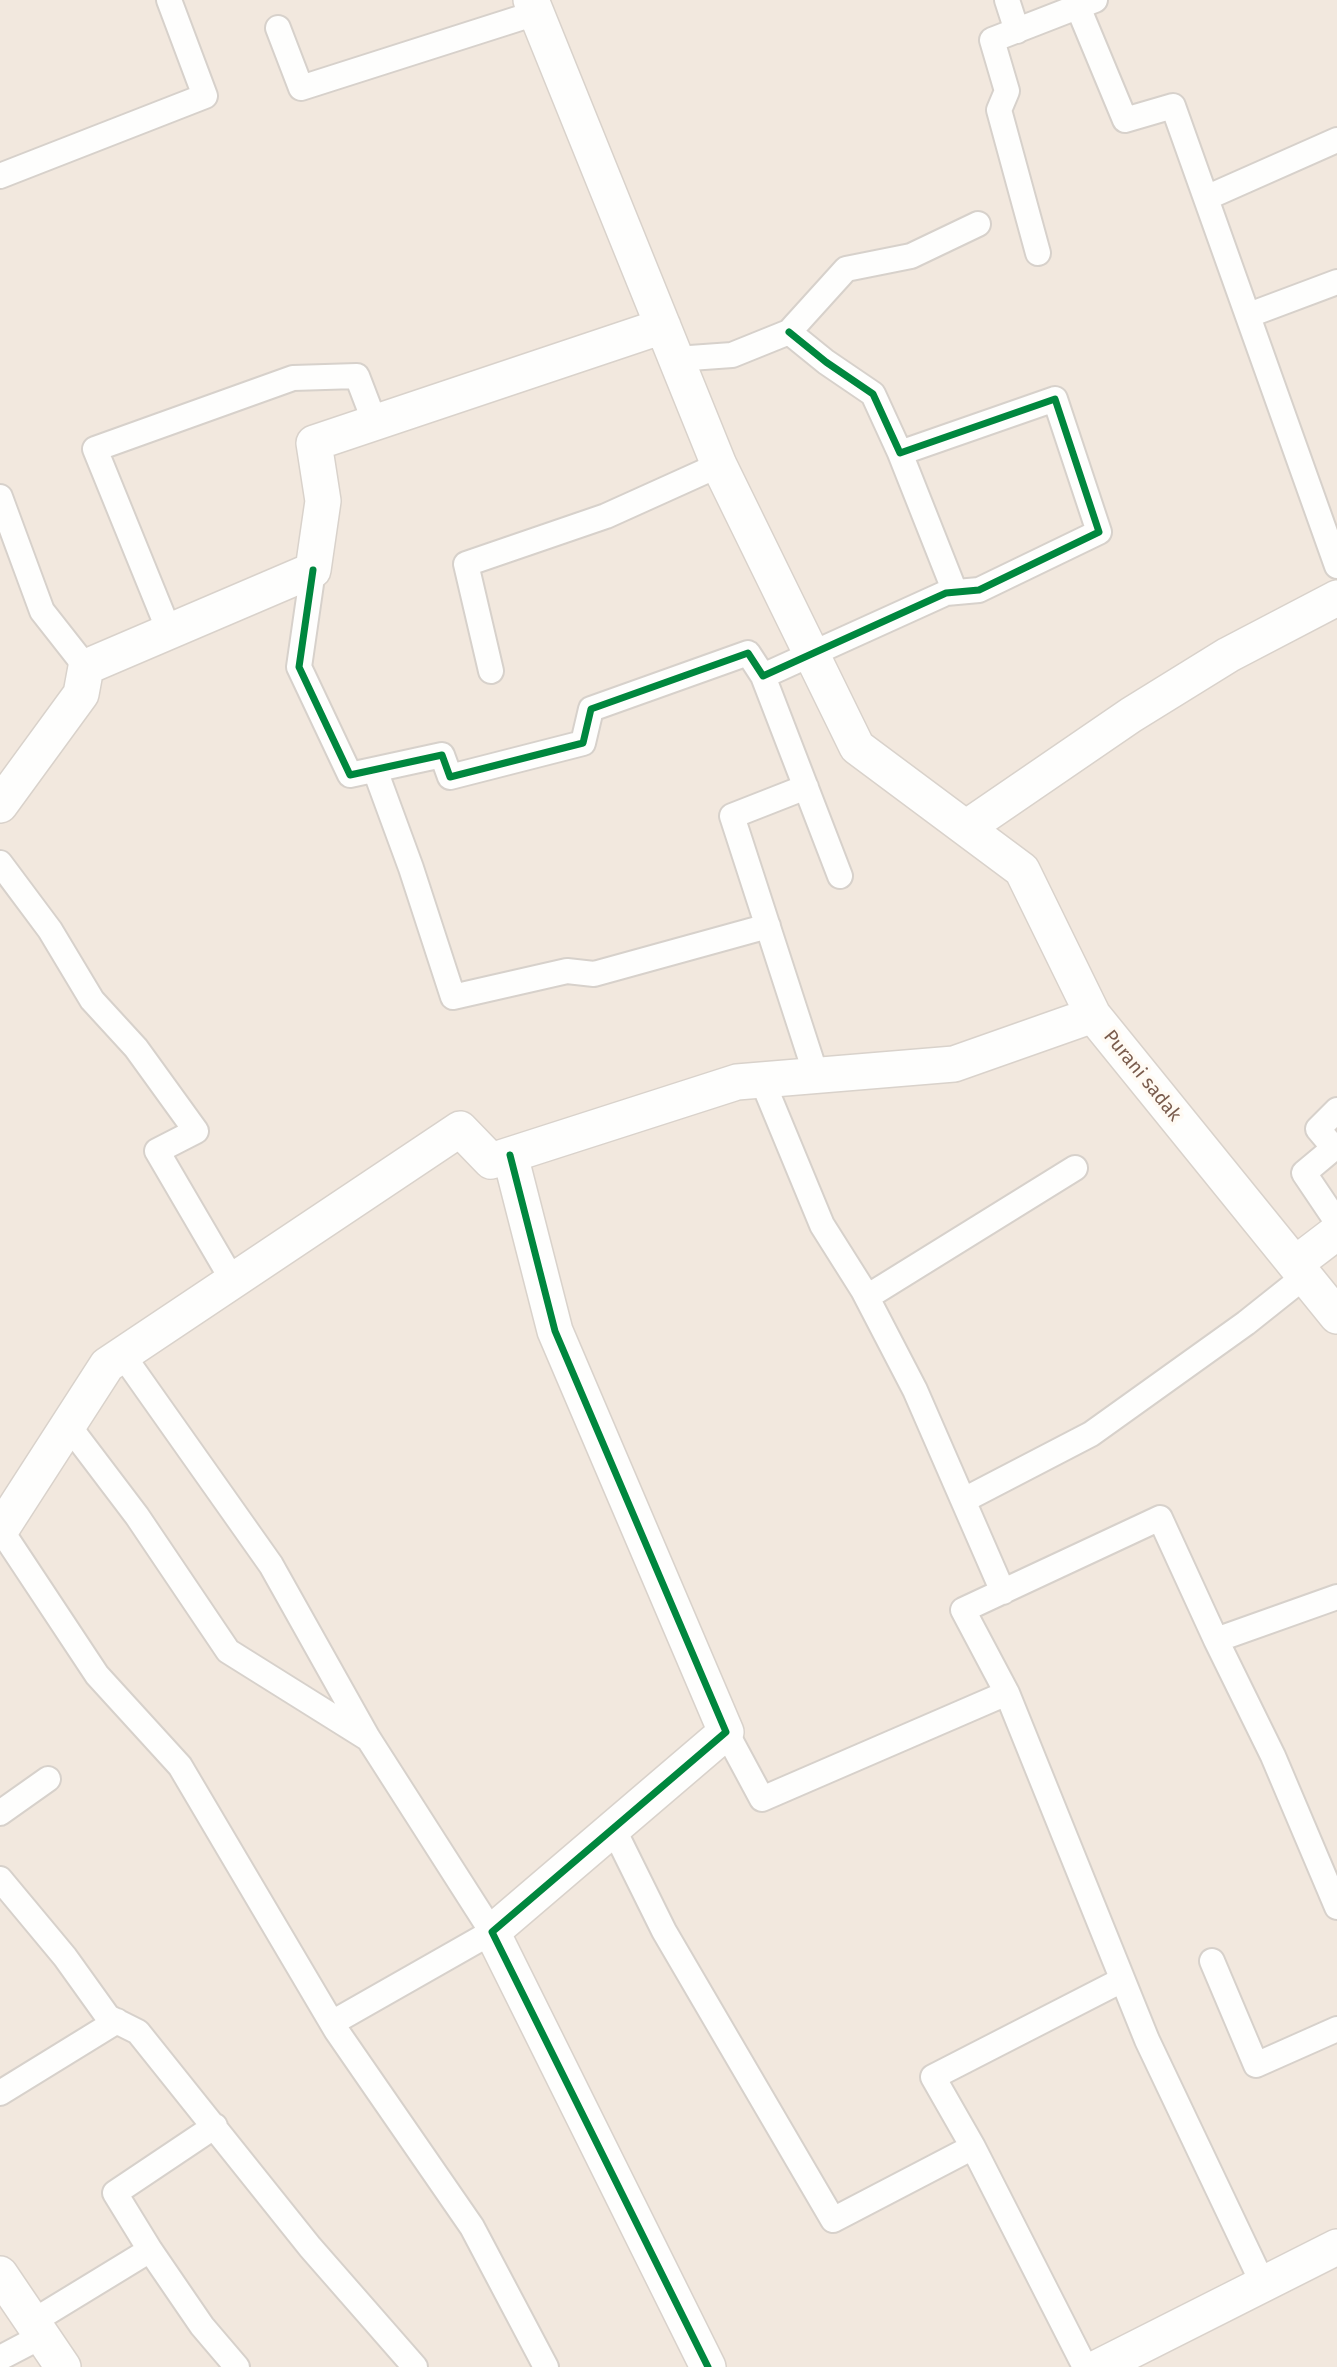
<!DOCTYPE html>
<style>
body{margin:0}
canvas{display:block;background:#f9f5f0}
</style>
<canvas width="1337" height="2367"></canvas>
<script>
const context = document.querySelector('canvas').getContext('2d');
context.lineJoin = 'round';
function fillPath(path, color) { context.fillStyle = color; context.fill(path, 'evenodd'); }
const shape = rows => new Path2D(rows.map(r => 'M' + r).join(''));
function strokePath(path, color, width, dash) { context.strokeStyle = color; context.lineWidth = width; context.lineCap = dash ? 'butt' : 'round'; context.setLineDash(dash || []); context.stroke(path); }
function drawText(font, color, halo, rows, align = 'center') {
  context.font = font + ' "Fira Sans",sans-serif'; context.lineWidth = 7; context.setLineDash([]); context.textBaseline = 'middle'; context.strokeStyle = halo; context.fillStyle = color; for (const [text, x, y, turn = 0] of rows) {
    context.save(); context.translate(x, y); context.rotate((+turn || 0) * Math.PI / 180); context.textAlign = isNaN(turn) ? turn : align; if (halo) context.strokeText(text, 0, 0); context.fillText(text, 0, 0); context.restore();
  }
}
const residential = shape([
 [0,0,1337,0,1337,2367,0,2367]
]);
const street = shape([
 [1007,0,1017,31],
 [1078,7,1125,120,1173,106,1337,566],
 [278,28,301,88,536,13],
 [0,176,205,96,169,0],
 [1206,198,1337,140],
 [1038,253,999,110,1007,91,992,40,1095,0],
 [1249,315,1337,282],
 [676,359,732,355,789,332,846,269,911,256,978,224],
 [900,453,955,592],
 [0,497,42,611,86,667],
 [313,570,299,667,350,775,442,755,450,777,583,743,591,709,748,653,763,676,946,593,979,590,1099,532,1055,399,900,453,873,394,826,362,789,332],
 [169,631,95,449,293,378,357,376,375,423],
 [491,671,466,564,606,516,719,465],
 [763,676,840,876],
 [375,770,411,868,453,997,567,971,594,974,768,926],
 [806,787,732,816,816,1075],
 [0,863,50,930,92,1000,136,1048,196,1131,157,1151,233,1281],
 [762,1080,822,1225,863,1290,915,1390,1003,1592],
 [1337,1110,1318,1129,1334,1148,1304,1173,1337,1222],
 [867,1297,1075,1168],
 [122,1354,271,1565,368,1738,492,1932,332,2023],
 [68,1425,137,1516,228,1651,367,1738],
 [964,1500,1091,1434,1246,1323,1305,1276],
 [1,1530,97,1675,180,1766,336,2030,472,2227,546,2367],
 [1337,1597,1216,1640,1273,1756,1337,1907],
 [1007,1693,963,1610,1160,1518,1216,1640],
 [726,1732,762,1799,1007,1693,1147,2040,1263,2284],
 [0,1813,48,1779],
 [613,1828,664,1931,833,2220,973,2147],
 [0,1879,65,1957,108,2017,138,2032,310,2247,415,2367],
 [1212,1961,1256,2065,1337,2029],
 [0,2093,117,2021],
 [215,2126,115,2193,150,2250,202,2326,237,2367],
 [32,2322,150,2250],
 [0,2358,42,2336],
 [1085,2367,973,2147,933,2077,1122,1980]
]);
const secondary = shape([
 [531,0,719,465,857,747,1022,870,1093,1015,1337,1316],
 [0,805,81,694,86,667,313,570,323,501,314,443,663,326],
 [966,828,1131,715,1228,655,1337,598],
 [510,1155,555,1331,726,1732,492,1932,708,2367],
 [1295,1264,1337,1232],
 [0,1531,107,1365,460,1129,491,1161,737,1082,954,1064,1093,1015],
 [0,2274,63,2367],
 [1099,2367,1337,2247]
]);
const cycleway = shape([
 [313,570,299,667,350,775,442,755,450,777,583,743,591,709,748,653,763,676,946,593,979,590,1099,532,1055,399,900,453,873,394,826,362,789,332],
 [510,1155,555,1331,726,1732,492,1932,708,2367]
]);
const streetNames = [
 ["Purani sadak",1142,1076,51]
];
fillPath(residential, '#f2e8de');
strokePath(street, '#d7d1cb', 28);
strokePath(secondary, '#d9d2cb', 38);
strokePath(street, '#fefefd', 24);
strokePath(secondary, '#fefefd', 35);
strokePath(cycleway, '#00873e', 7);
drawText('19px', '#7a5c4d', '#fffaf3', streetNames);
</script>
